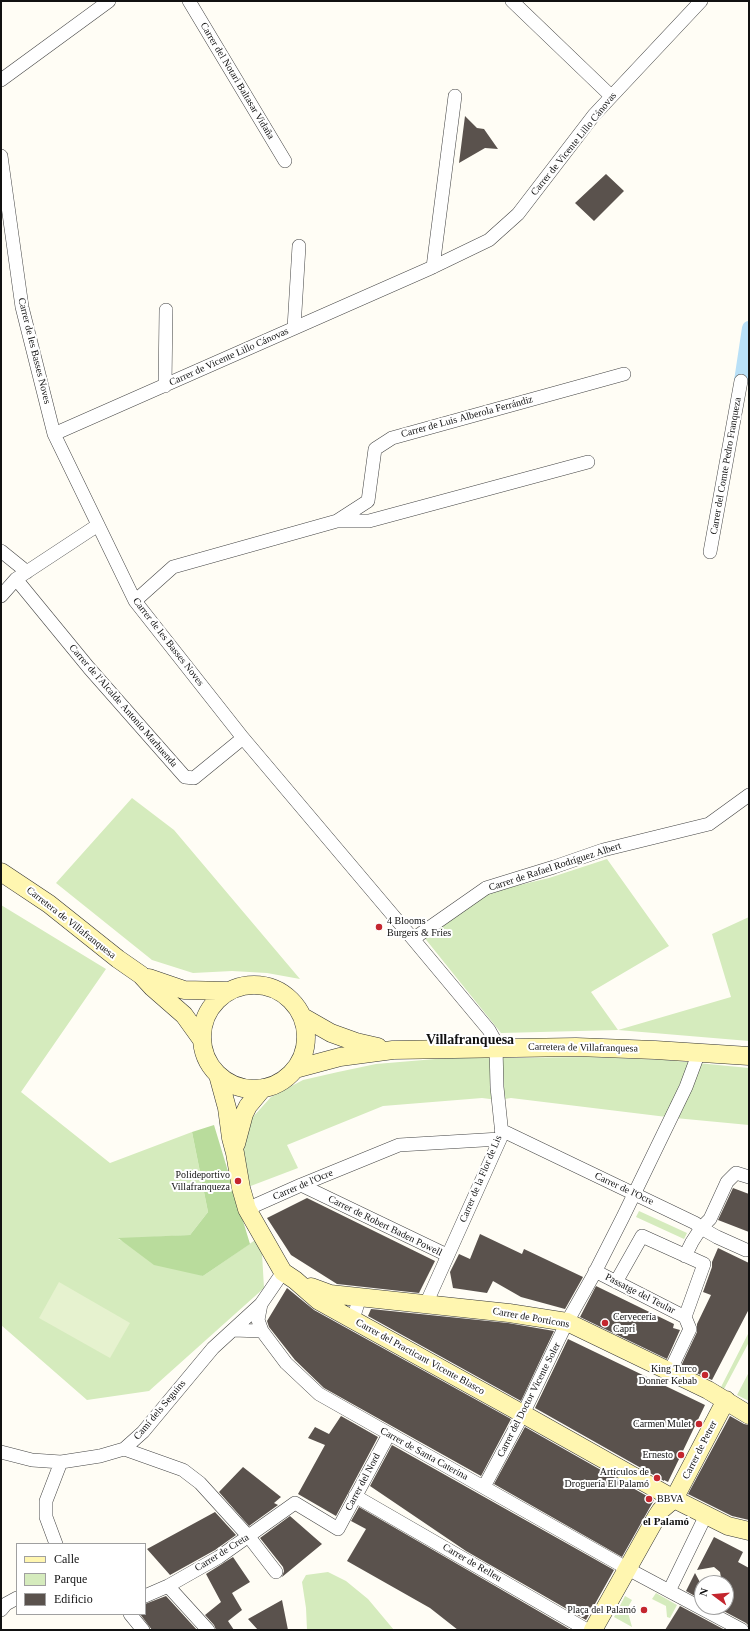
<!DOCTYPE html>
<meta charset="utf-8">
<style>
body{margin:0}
#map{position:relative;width:750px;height:1631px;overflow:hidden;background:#fffdf5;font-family:Georgia,serif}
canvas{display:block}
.frame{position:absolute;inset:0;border:2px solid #111;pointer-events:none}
.legend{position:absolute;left:16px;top:1543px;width:130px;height:72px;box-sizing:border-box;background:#fff;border:1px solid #a0a0a0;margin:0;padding:5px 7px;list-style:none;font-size:12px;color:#111}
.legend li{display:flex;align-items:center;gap:8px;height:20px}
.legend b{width:20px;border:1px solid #a0a0a0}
.north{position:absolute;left:694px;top:1575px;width:40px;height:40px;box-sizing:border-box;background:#fff;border:1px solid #a0a0a0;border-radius:50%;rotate:286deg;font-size:11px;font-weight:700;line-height:16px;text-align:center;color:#111}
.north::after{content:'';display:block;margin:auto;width:14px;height:18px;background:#c4262e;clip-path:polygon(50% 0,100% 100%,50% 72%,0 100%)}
</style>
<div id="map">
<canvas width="750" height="1631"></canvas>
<div class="frame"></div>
<ul class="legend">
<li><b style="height:5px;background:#fff6b0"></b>Calle</li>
<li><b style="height:11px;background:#d5ebbd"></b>Parque</li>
<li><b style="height:11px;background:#5a524d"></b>Edificio</li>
</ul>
<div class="north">N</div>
</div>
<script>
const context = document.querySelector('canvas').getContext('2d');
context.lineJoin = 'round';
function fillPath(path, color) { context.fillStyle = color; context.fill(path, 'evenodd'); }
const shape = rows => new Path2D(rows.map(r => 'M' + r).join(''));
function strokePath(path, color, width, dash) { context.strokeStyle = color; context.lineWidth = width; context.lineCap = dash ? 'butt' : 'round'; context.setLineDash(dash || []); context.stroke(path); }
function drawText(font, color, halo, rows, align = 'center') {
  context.font = font + ' Georgia,serif'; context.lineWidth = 4; context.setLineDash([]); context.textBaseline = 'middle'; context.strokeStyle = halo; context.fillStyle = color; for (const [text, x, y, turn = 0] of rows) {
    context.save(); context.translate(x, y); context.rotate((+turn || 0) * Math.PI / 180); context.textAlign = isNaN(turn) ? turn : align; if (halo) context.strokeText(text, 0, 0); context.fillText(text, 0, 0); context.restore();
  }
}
const green = shape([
 [132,798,174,830,300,979,267,973,232,971,193,973,152,960,56,883],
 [607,859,669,946,591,992,618,1030,731,997,712,934,749,917,749,1041,618,1030,501,1033,423,936,486,893,549,878],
 [1,905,106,969,21,1092,110,1163,192,1132,208,1212,190,1235,118,1239,203,1276,261,1236,264,1288,149,1391,87,1400,1,1325],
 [459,1057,496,1058,589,1057,666,1060,749,1068,749,1125,675,1118,511,1098,498,1100,482,1098,383,1106,287,1145,298,1168,248,1187,241,1148,252,1118,271,1097,303,1080,338,1072,376,1064],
 [639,1211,687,1233,684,1239,636,1217],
 [749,1332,749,1342,724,1389,721,1387],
 [749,1372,749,1401,737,1395],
 [328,1572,346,1581,368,1599,394,1630,307,1630,306,1608,302,1582,306,1575],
 [656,1593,677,1605,670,1618,667,1617,666,1606,652,1599],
 [625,1596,632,1600,627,1609,632,1627,614,1617]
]);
const forest = shape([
 [214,1125,250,1244,203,1276,154,1265,118,1238,190,1235,208,1212,192,1132]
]);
const pitch = shape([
 [59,1282,130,1323,110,1358,39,1318]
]);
const canal = shape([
 [741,381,749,328]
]);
const building = shape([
 [465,116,477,128,484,129,498,149,485,148,459,163],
 [606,174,624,191,594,221,575,203],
 [733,1188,749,1194,749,1232,718,1220],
 [307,1198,435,1261,419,1293,337,1284,291,1255,267,1218],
 [480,1234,522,1254,524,1249,583,1277,565,1309,521,1297,493,1281,487,1293,453,1288,450,1272,459,1254,470,1259],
 [718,1248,749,1263,749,1309,712,1380,681,1366,697,1332,697,1324,711,1295,703,1292,712,1267,712,1262],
 [596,1286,674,1324,673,1328,680,1330,667,1359,580,1317],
 [287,1288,314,1310,511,1419,481,1476,324,1388,295,1360,269,1327,267,1321],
 [371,1309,508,1323,554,1331,521,1401,368,1316],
 [568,1339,705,1405,668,1482,664,1480,664,1481,535,1408],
 [341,1416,378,1437,336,1516,298,1494,325,1445,308,1438,315,1427,329,1434],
 [730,1416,744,1424,749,1425,749,1520,732,1516,688,1494],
 [525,1427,654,1500,622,1557,494,1484],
 [392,1445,614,1570,586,1620,466,1551,370,1486],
 [243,1467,281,1497,274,1503,278,1505,249,1526,219,1492],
 [359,1507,571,1630,458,1630,430,1608,347,1561,366,1529,351,1521],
 [215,1512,236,1535,215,1550,170,1575,147,1549],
 [290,1516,322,1544,282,1577,284,1571,283,1567,260,1538],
 [714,1537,743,1552,738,1562,749,1568,749,1626,746,1623,716,1607,726,1607,726,1583,722,1583,720,1572,714,1567,697,1570],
 [233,1557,250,1582,232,1593,242,1610,228,1621,234,1630,216,1630,214,1625,205,1615,221,1602,206,1574],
 [695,1573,702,1586,702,1600,686,1591],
 [166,1596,197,1630,152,1630,140,1614,145,1614,145,1604],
 [282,1600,288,1630,258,1630,248,1619],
 [680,1606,725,1630,665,1630]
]);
const street = shape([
 [189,1,285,161],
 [512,1,611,96],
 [1,80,109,1],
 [1,156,22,307,54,434,135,601,243,738,413,939,489,1030,494,1039,496,1047,497,1087,502,1135,426,1304],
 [433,267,455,96],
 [294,328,299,246],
 [165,386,166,310],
 [54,434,433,267,489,240,518,214,594,115,701,1],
 [337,521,369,521,588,462],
 [1,551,27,572],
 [710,552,741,381],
 [16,579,89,668,185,777,194,778,243,738],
 [1,596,16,579,98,525],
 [135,601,173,567,337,521,368,501,375,449,392,438,624,374],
 [413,939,486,888,554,867,603,850,709,824,749,795],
 [501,1130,695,1223,701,1228,717,1237,746,1250],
 [301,1185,447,1255],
 [247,1209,301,1185,399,1145,500,1139],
 [685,1256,692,1242,701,1228,710,1219,727,1182,736,1173,749,1177],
 [595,1271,685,1317],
 [616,1282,642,1236,704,1264,685,1317,690,1329,670,1371],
 [261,1304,258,1320,262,1331,286,1363,319,1394,628,1569,742,1630],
 [353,1319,360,1297],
 [233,1330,262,1331],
 [124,1449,183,1470,200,1483,249,1537,276,1572],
 [1,1452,32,1460,61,1462,100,1456,124,1449,143,1432,213,1348,261,1304,283,1272],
 [486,1488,486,1483,523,1414,567,1322,593,1276,623,1217,686,1087,699,1052],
 [355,1496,587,1630],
 [56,1544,46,1517,46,1501,61,1462],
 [672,1585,706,1515],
 [168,1586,208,1630],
 [145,1596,168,1586,219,1557,295,1503,338,1529,389,1434],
 [1,1610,6,1604,17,1598],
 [130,1614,143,1630]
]);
const secondary = shape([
 [1,872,49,904,118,959,141,975,152,987,184,1015,202,1040],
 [149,978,184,990,228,991],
 '202 1037a52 52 0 1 1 104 0a52 52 0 1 1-104 0Z',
 [303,1017,331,1033,356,1042,378,1047],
 [295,1069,340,1057,393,1050,576,1047,655,1050,749,1056],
 [218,1075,227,1108,231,1138,235,1153,241,1188,247,1209,283,1272,295,1280,319,1301,523,1414,674,1499,728,1526,749,1531],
 [236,1144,244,1114,248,1106,263,1088],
 [311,1287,330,1294,509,1313,567,1322,708,1390,749,1415],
 [593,1630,657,1516,661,1510,674,1499,726,1400]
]);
const markers = [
 [379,927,4,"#c4262e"],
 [238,1181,4,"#c4262e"],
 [605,1323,4,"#c4262e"],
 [705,1375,4,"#c4262e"],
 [699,1424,4,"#c4262e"],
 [681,1455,4,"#c4262e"],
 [657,1478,4,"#c4262e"],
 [649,1499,4,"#c4262e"],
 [644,1610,4,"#c4262e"]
];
const streetNames = [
 ["Carrer del Notari Baltasar Vidaña",237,81,59],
 ["Carrer de Vicente Lillo Cánovas",574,144,-51],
 ["Carrer de les Basses Noves",34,351,76],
 ["Carrer de Vicente Lillo Cánovas",229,357,-24],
 ["Carrer de Luis Alberola Ferrándiz",467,417,-15],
 ["Carrer del Comte Pedro Franqueza",726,466,-80],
 ["Carrer de les Basses Noves",168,642,52],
 ["Carrer de l'Alcalde Antonio Marhuenda",123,706,49],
 ["Carrer de Rafael Rodríguez Albert",555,867,-18],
 ["Carretera de Villafranquesa",71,923,38],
 ["Carretera de Villafranquesa",583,1048,1],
 ["Carrer de la Flor de Lis",481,1179,-67],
 ["Carrer de l'Ocre",303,1185,-23],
 ["Carrer de l'Ocre",624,1189,25],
 ["Carrer de Robert Baden Powell",385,1226,26],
 ["Passatge del Teular",640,1294,27],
 ["Carrer de Porticons",531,1318,10],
 ["Carrer del Practicant Vicente Blasco",420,1357,29],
 ["Carrer del Doctor Vicente Soler",529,1400,-63],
 ["Camí dels Seguins",160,1410,-50],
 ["Carrer de Petrer",700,1450,-63],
 ["Carrer de Santa Caterina",424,1454,29],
 ["Carrer del Nord",363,1482,-62],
 ["Carrer de Creta",222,1553,-32],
 ["Carrer de Relleu",472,1563,30]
];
const poiNames = [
 ["4 Blooms",387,921,"left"],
 ["Burgers & Fries",387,933,"left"],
 ["Polideportivo",230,1175],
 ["Villafranqueza",230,1187],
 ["Cervecería",613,1317,"left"],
 ["Capri",613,1329,"left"],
 ["King Turco",697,1369],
 ["Donner Kebab",697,1381],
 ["Carmen Mulet",691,1424],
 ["Ernesto",673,1455],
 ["Artículos de",649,1472],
 ["Droguería El Palamó",649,1484],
 ["BBVA",657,1499,"left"],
 ["Plaça del Palamó",636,1610]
];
const neighbourhoodNames = [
 ["el Palamó",666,1522]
];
const districtNames = [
 ["Villafranquesa",470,1040]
];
fillPath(green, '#d5ebbd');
fillPath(forest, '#b9dc9c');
fillPath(pitch, '#e6f2cf');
strokePath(canal, '#b9e0f7', 14);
fillPath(building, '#5a524d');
strokePath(street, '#444', 14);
strokePath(secondary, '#333', 19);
strokePath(street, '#fff', 13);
strokePath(secondary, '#fff6b0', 18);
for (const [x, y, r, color] of markers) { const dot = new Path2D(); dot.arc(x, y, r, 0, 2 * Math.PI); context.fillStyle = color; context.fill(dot); strokePath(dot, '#fff', 1.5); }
drawText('10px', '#111', '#fff', streetNames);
drawText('10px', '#111', '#fff', poiNames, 'right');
drawText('bold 11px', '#111', '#fff', neighbourhoodNames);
drawText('bold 14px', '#111', '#fff', districtNames);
</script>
